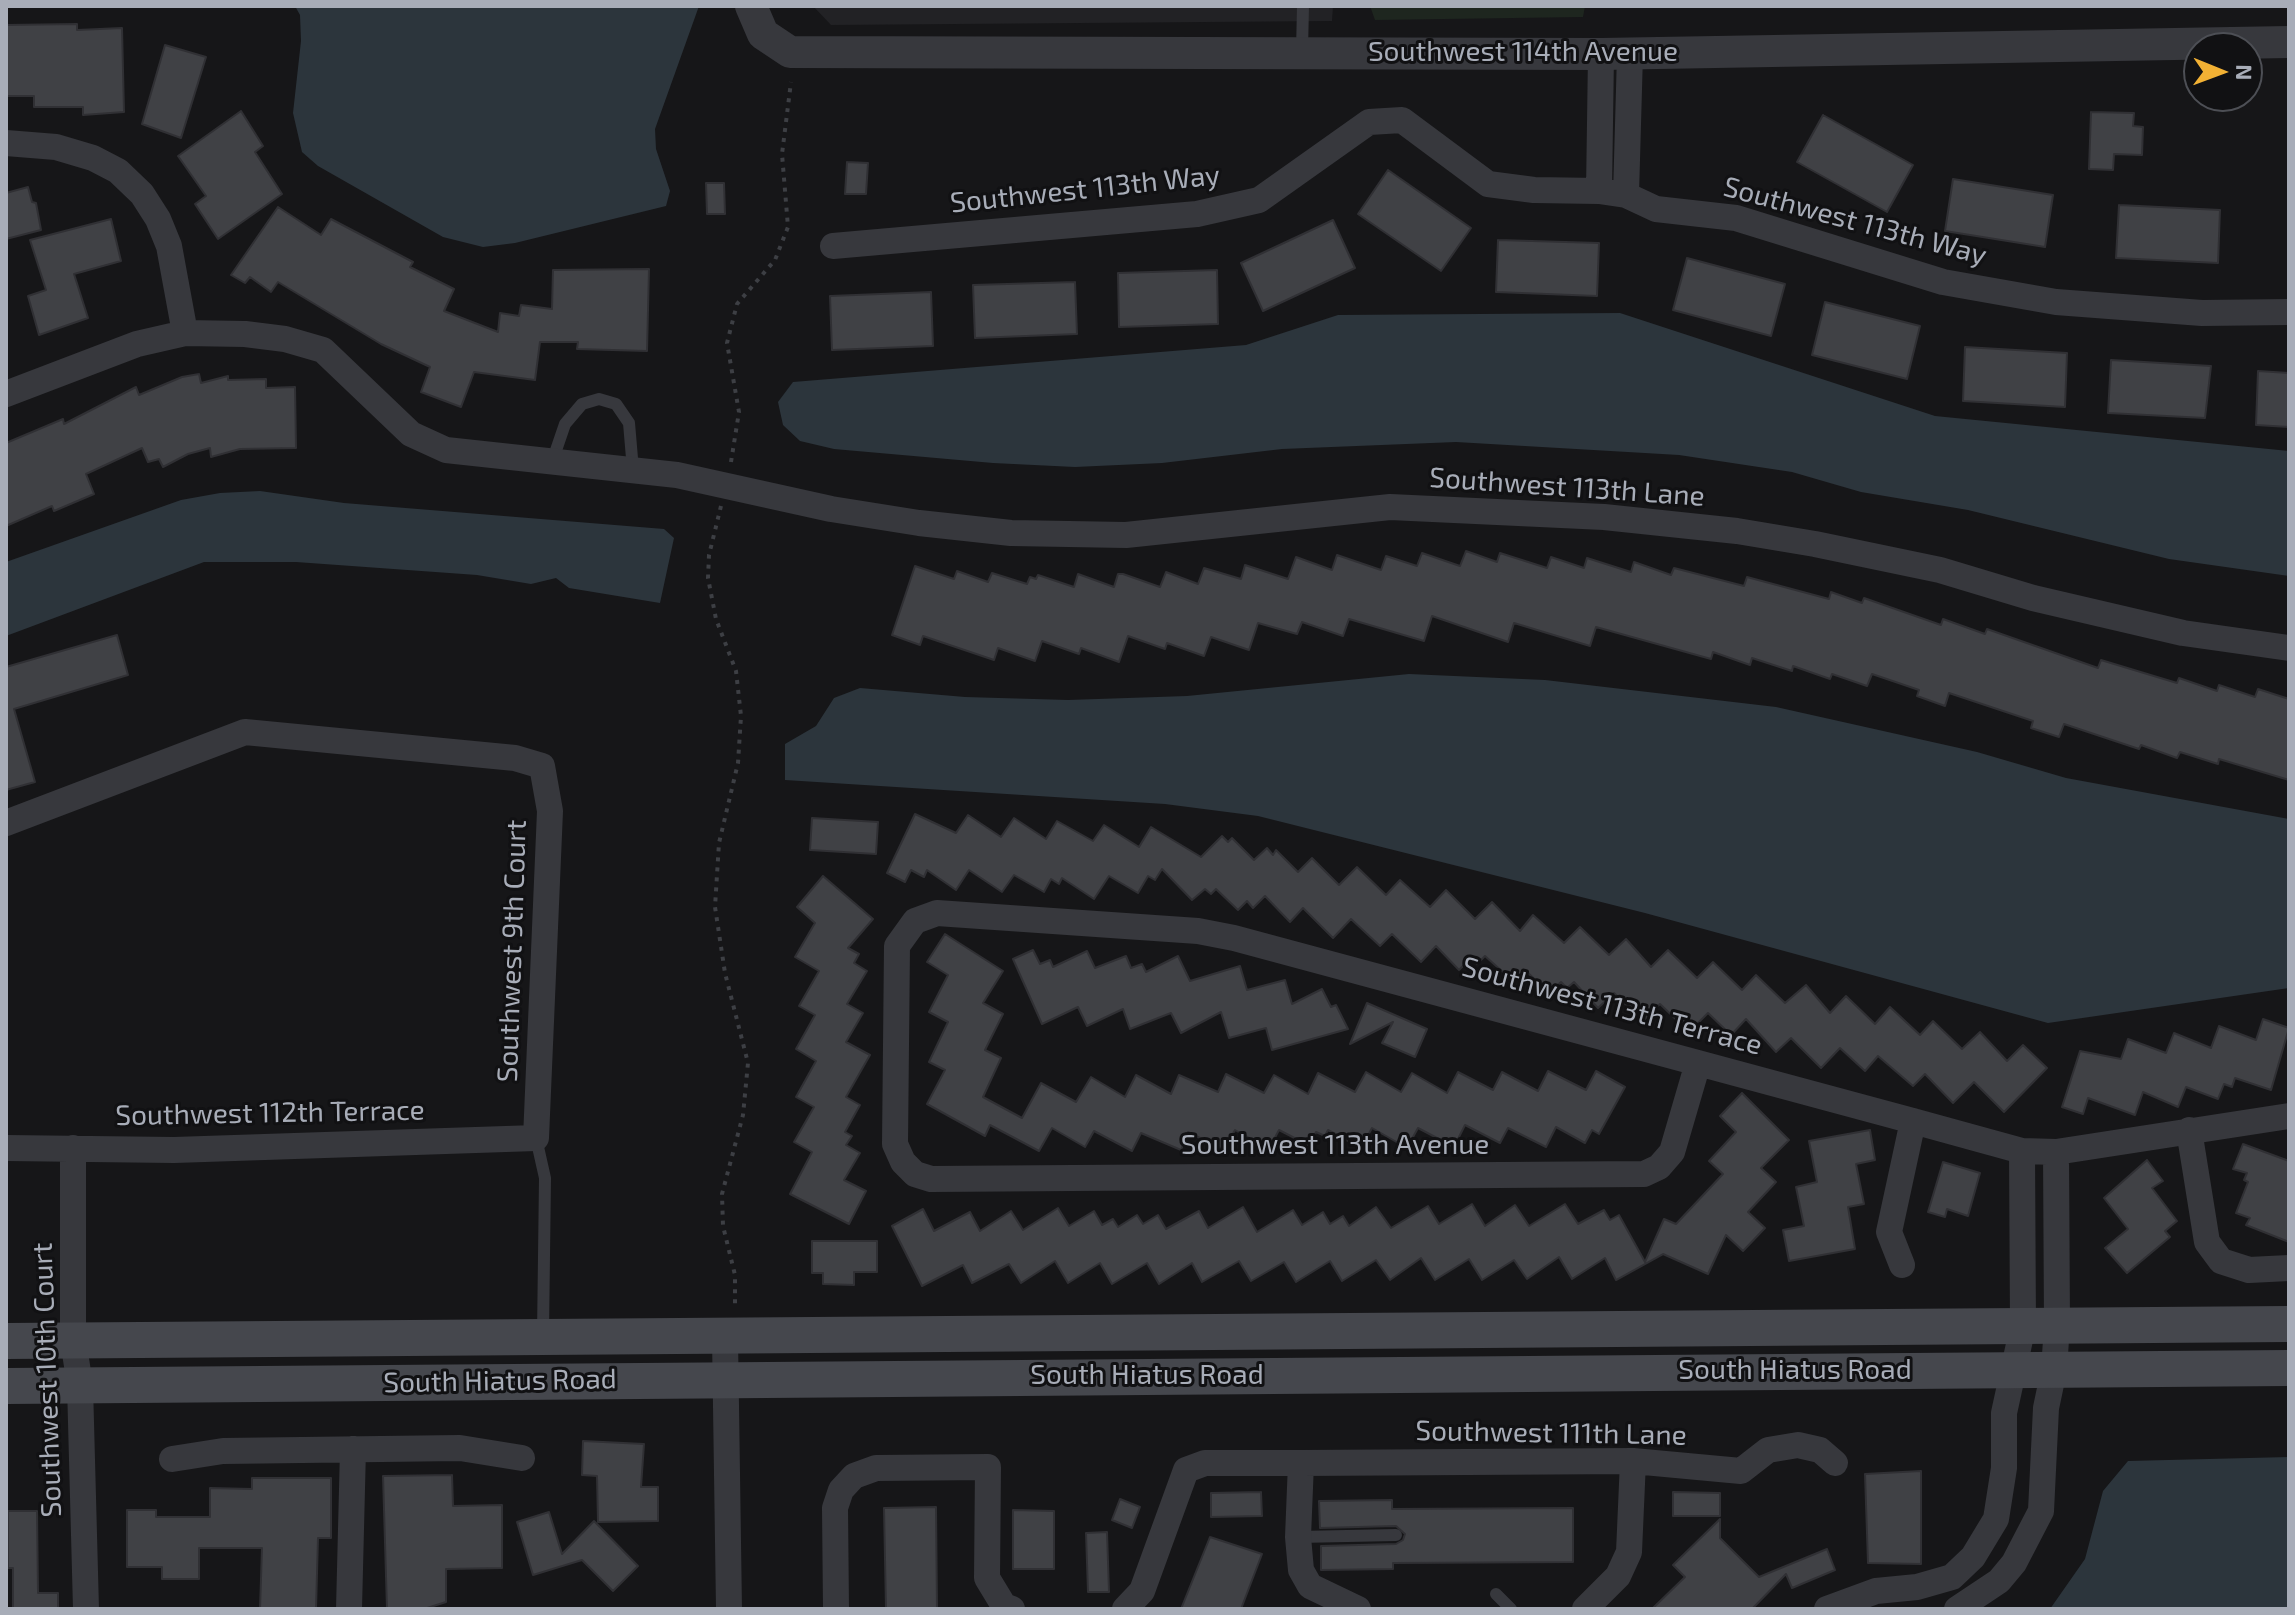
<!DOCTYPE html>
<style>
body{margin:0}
#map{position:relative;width:2295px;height:1615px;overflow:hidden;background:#161618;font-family:"Exo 2",sans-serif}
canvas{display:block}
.frame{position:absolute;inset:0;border:8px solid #a8adb8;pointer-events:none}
.north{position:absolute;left:2183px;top:32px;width:80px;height:80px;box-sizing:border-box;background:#111113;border:2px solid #4d4f55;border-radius:50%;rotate:91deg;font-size:22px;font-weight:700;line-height:32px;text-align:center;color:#a8adb8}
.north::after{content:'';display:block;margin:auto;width:28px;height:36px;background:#f2b134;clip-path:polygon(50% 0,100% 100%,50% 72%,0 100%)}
</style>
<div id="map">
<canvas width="2295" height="1615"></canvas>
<div class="frame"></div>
<div class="north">N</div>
</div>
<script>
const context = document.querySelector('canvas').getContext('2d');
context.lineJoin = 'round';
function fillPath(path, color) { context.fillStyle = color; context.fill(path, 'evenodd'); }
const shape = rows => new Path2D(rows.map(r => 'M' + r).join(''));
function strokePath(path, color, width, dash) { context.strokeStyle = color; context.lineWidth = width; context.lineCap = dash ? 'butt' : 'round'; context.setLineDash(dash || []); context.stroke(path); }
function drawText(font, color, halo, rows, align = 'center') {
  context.font = font + ' "Exo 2",sans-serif'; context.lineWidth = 6; context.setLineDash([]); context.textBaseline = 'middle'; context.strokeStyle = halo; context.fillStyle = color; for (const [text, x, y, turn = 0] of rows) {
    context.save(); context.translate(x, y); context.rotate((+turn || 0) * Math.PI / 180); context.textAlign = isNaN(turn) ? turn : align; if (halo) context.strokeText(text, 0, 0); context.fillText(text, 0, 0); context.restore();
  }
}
const built = shape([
 [813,6,1333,6,1332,21,831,25]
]);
const green = shape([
 [1370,6,1585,6,1583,17,1375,20]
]);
const water = shape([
 [295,6,699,6,655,129,656,149,670,191,666,206,515,243,483,247,443,237,318,166,302,152,293,113,301,41,300,15],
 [1620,313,1935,416,2289,451,2289,576,2169,559,1968,510,1861,492,1792,472,1679,455,1456,442,1282,449,1162,463,1075,467,993,463,834,449,800,441,783,425,778,402,793,382,1246,345,1338,315],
 [260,491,344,503,664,529,674,538,660,603,569,588,556,578,531,584,477,575,296,562,204,562,6,636,6,562,181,500,220,493],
 [1409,674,1545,680,1776,707,1977,752,2066,778,2289,819,2289,988,2048,1023,1645,913,1258,816,1165,804,785,780,785,744,816,726,834,698,860,688,965,697,1068,700,1187,696],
 [2289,1457,2289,1609,2050,1609,2085,1559,2103,1491,2128,1461]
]);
const building = shape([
 [77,24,77,30,122,28,124,112,83,115,83,107,34,107,34,96,6,96,6,25,77,24],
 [165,45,206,57,181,138,142,124,165,45],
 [241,111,263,146,255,152,282,194,218,239,195,204,206,196,178,156,241,111],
 [2091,112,2134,113,2133,126,2143,127,2142,155,2114,154,2113,170,2089,169,2091,112],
 [1823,115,1913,165,1887,212,1797,162,1823,115],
 [847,162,868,163,866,194,845,194,847,162],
 [1388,170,1471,228,1441,271,1358,214,1388,170],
 [1953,179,2053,195,2045,247,1945,231,1953,179],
 [706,183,724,183,725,214,707,214,706,183],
 [28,187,32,202,36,203,41,230,6,239,6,193,28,187],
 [2119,205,2220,210,2218,263,2116,258,2119,205],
 [278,207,321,235,331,219,413,262,410,267,454,289,444,311,498,332,500,313,519,316,521,305,552,309,553,270,649,269,647,351,577,349,578,342,540,342,535,380,474,372,461,407,421,392,430,367,381,344,278,282,271,292,250,277,245,283,231,275,278,207],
 [111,219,121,261,74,274,88,318,39,335,28,296,46,290,30,240,111,219],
 [1333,220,1355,268,1263,311,1241,263,1333,220],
 [1498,240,1599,243,1597,296,1496,292,1498,240],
 [1687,258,1785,284,1771,336,1673,310,1687,258],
 [1217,270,1218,324,1119,327,1118,273,1217,270],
 [1075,282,1077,334,975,338,973,285,1075,282],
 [931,292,933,346,832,350,830,296,931,292],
 [1825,302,1920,326,1907,379,1812,355,1825,302],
 [1965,347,2067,353,2065,407,1963,401,1965,347],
 [2111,360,2211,366,2205,418,2108,413,2111,360],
 [2258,371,2289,373,2289,427,2256,425,2258,371],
 [199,374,201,383,228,376,228,380,266,379,266,388,295,387,296,448,240,449,211,457,210,448,188,454,163,467,159,459,148,462,142,448,86,474,94,494,54,511,52,506,6,526,6,443,63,419,64,424,136,387,139,395,182,377,199,374],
 [1466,551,1497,562,1500,553,1547,568,1551,557,1584,568,1587,558,1631,572,1634,562,1671,575,1674,568,1744,586,1747,577,1829,599,1831,592,1862,603,1864,598,1941,625,1943,619,1985,634,1987,629,2098,668,2101,660,2177,683,2179,678,2217,691,2219,685,2255,697,2258,689,2289,699,2289,780,2219,759,2218,764,2180,752,2177,758,2141,745,2139,749,2064,724,2059,737,2031,728,2033,721,1949,693,1945,706,1917,696,1919,690,1872,674,1867,686,1832,674,1830,679,1793,666,1792,671,1752,658,1750,665,1713,652,1711,659,1596,627,1590,646,1514,623,1508,642,1432,616,1424,641,1349,619,1343,636,1302,622,1297,634,1258,623,1249,650,1211,637,1204,656,1167,643,1165,649,1128,636,1119,662,1081,648,1079,654,1042,641,1035,661,998,648,994,660,923,636,920,645,892,635,915,566,954,579,957,571,988,582,992,573,1027,584,1030,577,1036,579,1038,575,1074,587,1078,574,1114,587,1118,574,1123,574,1160,587,1166,572,1198,584,1204,568,1241,579,1245,565,1288,579,1296,557,1332,570,1337,555,1381,570,1386,556,1417,566,1422,553,1460,566,1466,551],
 [117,635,128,675,14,709,35,782,6,790,6,667,117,635],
 [915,814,956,833,968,815,1001,837,1014,818,1046,839,1057,821,1093,841,1104,825,1139,847,1151,827,1201,857,1222,836,1228,842,1232,838,1254,860,1267,848,1273,855,1276,850,1298,872,1312,858,1339,885,1357,867,1386,895,1400,880,1430,907,1446,890,1475,919,1492,902,1520,931,1533,915,1564,943,1580,927,1609,955,1626,939,1651,967,1668,950,1697,978,1713,962,1742,990,1756,975,1785,1003,1806,985,1830,1013,1846,996,1875,1024,1890,1007,1920,1035,1933,1021,1962,1049,1980,1032,2007,1061,2023,1045,2047,1068,2004,1112,1974,1082,1953,1103,1925,1074,1913,1086,1878,1056,1865,1071,1840,1048,1821,1068,1791,1038,1776,1052,1746,1019,1731,1035,1708,1013,1689,1032,1660,1004,1643,1021,1614,993,1598,1008,1574,982,1567,988,1561,982,1549,993,1525,970,1514,982,1485,956,1477,964,1471,958,1459,970,1436,946,1421,962,1392,934,1380,946,1351,919,1333,938,1303,908,1290,922,1265,896,1253,908,1247,901,1238,910,1216,889,1211,894,1205,889,1192,900,1162,869,1155,880,1148,876,1138,893,1109,876,1094,899,1062,878,1059,884,1051,879,1044,892,1014,875,1002,892,969,870,956,890,927,870,924,877,911,870,905,882,887,873,915,814],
 [812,818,878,822,876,854,810,850,812,818],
 [823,876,873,919,848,948,859,954,854,963,867,971,847,1004,863,1013,846,1042,870,1055,846,1097,860,1105,845,1132,852,1136,846,1145,860,1153,844,1180,866,1191,849,1224,790,1194,812,1152,794,1142,814,1107,796,1097,816,1061,796,1049,815,1015,799,1006,819,971,795,957,815,923,797,907,823,876],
 [945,934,1003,971,983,1003,1003,1014,985,1050,1001,1058,983,1097,1022,1118,1041,1083,1076,1102,1091,1077,1125,1097,1136,1075,1171,1094,1179,1075,1218,1092,1226,1074,1264,1093,1274,1075,1308,1094,1318,1073,1355,1092,1366,1072,1401,1092,1412,1073,1447,1093,1458,1072,1493,1090,1502,1072,1538,1091,1548,1071,1586,1090,1596,1071,1625,1087,1599,1134,1592,1130,1585,1143,1556,1127,1546,1147,1508,1128,1500,1143,1465,1125,1454,1147,1418,1128,1407,1148,1372,1128,1361,1148,1328,1130,1325,1136,1316,1132,1310,1146,1279,1130,1269,1149,1235,1130,1224,1150,1188,1132,1181,1150,1141,1133,1132,1151,1094,1131,1085,1147,1052,1128,1039,1151,990,1125,985,1136,927,1104,945,1070,929,1062,948,1022,929,1012,948,975,927,962,945,934],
 [1033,950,1040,964,1050,960,1053,967,1087,951,1095,968,1126,956,1131,968,1142,964,1146,972,1178,956,1190,981,1240,966,1247,990,1285,980,1292,1004,1322,989,1331,1007,1336,1005,1348,1029,1272,1050,1266,1028,1229,1038,1221,1012,1181,1033,1171,1013,1130,1029,1123,1009,1087,1026,1078,1007,1042,1024,1013,959,1033,950],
 [1367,1003,1427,1029,1415,1057,1382,1043,1393,1022,1350,1044,1367,1003],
 [2263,1019,2289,1028,2271,1090,2235,1078,2232,1087,2224,1084,2218,1099,2186,1087,2178,1107,2143,1092,2135,1115,2088,1098,2083,1114,2062,1107,2080,1051,2121,1059,2128,1039,2166,1053,2174,1033,2211,1048,2219,1026,2256,1040,2263,1019],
 [1742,1093,1789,1140,1761,1168,1776,1182,1748,1212,1765,1228,1743,1251,1726,1235,1708,1274,1663,1254,1616,1280,1605,1258,1572,1279,1559,1257,1527,1279,1514,1260,1482,1280,1469,1259,1435,1280,1421,1258,1390,1280,1376,1260,1342,1281,1330,1261,1296,1282,1284,1262,1251,1281,1239,1261,1202,1282,1192,1263,1159,1284,1147,1263,1112,1284,1100,1263,1068,1283,1055,1261,1021,1283,1009,1264,972,1283,963,1265,922,1286,892,1226,923,1209,934,1231,970,1212,980,1231,1011,1211,1023,1230,1058,1208,1069,1226,1094,1211,1102,1225,1113,1219,1118,1227,1137,1215,1143,1224,1158,1215,1166,1229,1199,1211,1208,1228,1243,1207,1257,1232,1293,1210,1302,1225,1323,1212,1330,1224,1343,1216,1349,1226,1376,1207,1391,1228,1428,1206,1439,1224,1472,1204,1485,1226,1515,1205,1529,1226,1565,1204,1578,1224,1604,1210,1610,1220,1619,1215,1645,1262,1664,1219,1676,1224,1723,1174,1709,1161,1736,1132,1720,1116,1742,1093],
 [1870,1130,1875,1160,1856,1164,1864,1204,1848,1207,1855,1249,1789,1261,1783,1230,1804,1226,1796,1187,1817,1182,1809,1141,1870,1130],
 [2243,1144,2289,1161,2289,1242,2246,1225,2250,1218,2236,1213,2248,1182,2244,1180,2247,1173,2233,1169,2243,1144],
 [2147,1160,2163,1181,2152,1188,2177,1221,2165,1231,2170,1237,2127,1273,2105,1248,2128,1229,2104,1198,2147,1160],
 [1943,1162,1980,1173,1968,1216,1947,1209,1945,1217,1928,1212,1943,1162],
 [812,1241,877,1241,877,1272,854,1272,854,1285,823,1284,823,1273,812,1273,812,1241],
 [583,1441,644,1444,641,1487,658,1487,658,1521,598,1522,597,1476,582,1475,583,1441],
 [1921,1471,1921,1564,1868,1563,1865,1474,1921,1471],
 [452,1475,453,1506,502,1505,502,1568,446,1569,446,1602,424,1609,387,1609,383,1476,452,1475],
 [252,1478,331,1478,331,1538,318,1538,316,1609,260,1609,262,1548,199,1548,199,1579,162,1579,162,1567,127,1567,127,1510,156,1510,156,1517,210,1517,210,1488,252,1489,252,1478],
 [1261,1492,1262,1516,1211,1517,1211,1493,1261,1492],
 [1673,1492,1720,1493,1720,1516,1673,1516,1673,1492],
 [1120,1499,1140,1507,1132,1528,1112,1520,1120,1499],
 [1392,1500,1392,1509,1573,1508,1573,1562,1393,1563,1393,1569,1321,1570,1321,1546,1396,1544,1403,1540,1405,1534,1396,1526,1320,1528,1319,1501,1392,1500],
 [936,1507,937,1609,886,1609,884,1508,936,1507],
 [1013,1510,1054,1511,1054,1569,1013,1569,1013,1510],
 [8,1511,37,1511,38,1593,58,1593,58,1609,13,1609,13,1568,8,1568,8,1511],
 [549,1512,562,1554,594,1521,638,1566,613,1591,582,1560,533,1575,517,1522,549,1512],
 [1720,1519,1720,1538,1759,1577,1827,1549,1835,1570,1792,1588,1786,1574,1752,1609,1652,1609,1685,1577,1673,1565,1720,1519],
 [1107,1532,1109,1592,1088,1592,1086,1533,1107,1532],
 [1210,1537,1262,1554,1241,1609,1181,1609,1210,1537]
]);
const path = shape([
 [731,462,739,412,727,343,737,304,775,260,788,227,782,154,791,82],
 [721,506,709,555,708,578,716,619,736,671,741,716,738,763,719,843,715,907,725,973,748,1063,743,1115,722,1194,723,1226,735,1275,735,1307]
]);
const service = shape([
 [1302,51,1303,6],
 [552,462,565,424,582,404,599,399,616,404,629,423,633,470],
 [536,1138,545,1178,543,1334],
 [1298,1537,1396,1535],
 [1496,1594,1511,1609]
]);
const minor = shape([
 [6,143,56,147,93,158,118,171,142,194,158,219,169,246,185,333],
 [1599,191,1601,54],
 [1626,195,1630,54],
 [833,246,1197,214,1259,200,1369,122,1402,120,1488,184,1534,190,1599,191,1626,195,1656,209,1736,218,1943,282,2056,302,2202,313,2289,312],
 [6,394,137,344,185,333,245,334,285,339,323,350,411,434,446,450,677,475,831,509,919,523,1011,533,1126,535,1390,507,1604,517,1737,531,1815,544,1940,570,2033,598,2183,633,2289,648],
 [6,823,245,732,515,758,542,766,550,811,536,1138,174,1150,6,1148],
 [1698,1063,1672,1152,1659,1167,1644,1174,931,1179,915,1174,903,1162,895,1144,897,946,915,921,937,913,1198,931,1234,938,1698,1063,1913,1121,2022,1151,2056,1152,2289,1116],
 [2189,1130,2207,1242,2221,1261,2249,1270,2289,1268],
 [73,1148,73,1340,80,1385,86,1609],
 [1902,1265,1889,1232,1913,1121],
 [725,1338,729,1609],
 [172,1459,223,1451,460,1448,522,1458],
 [1301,1463,1633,1461,1741,1471,1768,1450,1798,1445,1820,1450,1835,1463],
 [349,1609,353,1449],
 [836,1609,835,1508,841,1490,854,1476,876,1468,988,1467,987,1578,1004,1606,1012,1609],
 [1125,1609,1142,1591,1186,1470,1205,1463,1301,1463,1298,1537,1301,1570,1310,1586,1358,1609],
 [1585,1609,1618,1576,1629,1552,1633,1461],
 [1827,1609,1876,1591,1917,1587,1952,1577,1973,1557,1996,1519,2004,1468,2004,1413,2023,1326,2022,1151],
 [1957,1609,1999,1581,2014,1563,2041,1511,2046,1408,2054,1370,2057,1325,2056,1152]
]);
const tertiary = shape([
 [751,6,763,34,790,52,1601,54,2289,42]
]);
const secondary = shape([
 [6,1341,2289,1324],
 [6,1386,2289,1368]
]);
const streetNames = [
 ["Southwest 114th Avenue",1523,52],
 ["Southwest 113th Way",1085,189,-6],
 ["Southwest 113th Way",1855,221,15],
 ["Southwest 113th Lane",1567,487,4],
 ["Southwest 9th Court",512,951,-88],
 ["Southwest 113th Terrace",1612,1006,15],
 ["Southwest 112th Terrace",270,1113,-1],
 ["Southwest 113th Avenue",1335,1145],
 ["South Hiatus Road",1795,1370],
 ["South Hiatus Road",1147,1375],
 ["Southwest 10th Court",47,1380,-92],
 ["South Hiatus Road",500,1381,-1],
 ["Southwest 111th Lane",1551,1433,1]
];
fillPath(built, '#222225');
fillPath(green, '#1e261f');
fillPath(water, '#2c353c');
fillPath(building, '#404145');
strokePath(building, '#303034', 2);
strokePath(path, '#3d3f44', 4, [4, 6]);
strokePath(service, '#37383d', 12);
strokePath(minor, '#37383d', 26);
strokePath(tertiary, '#37383d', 32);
strokePath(secondary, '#45474d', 36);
drawText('28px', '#a8adb8', '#111113', streetNames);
</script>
